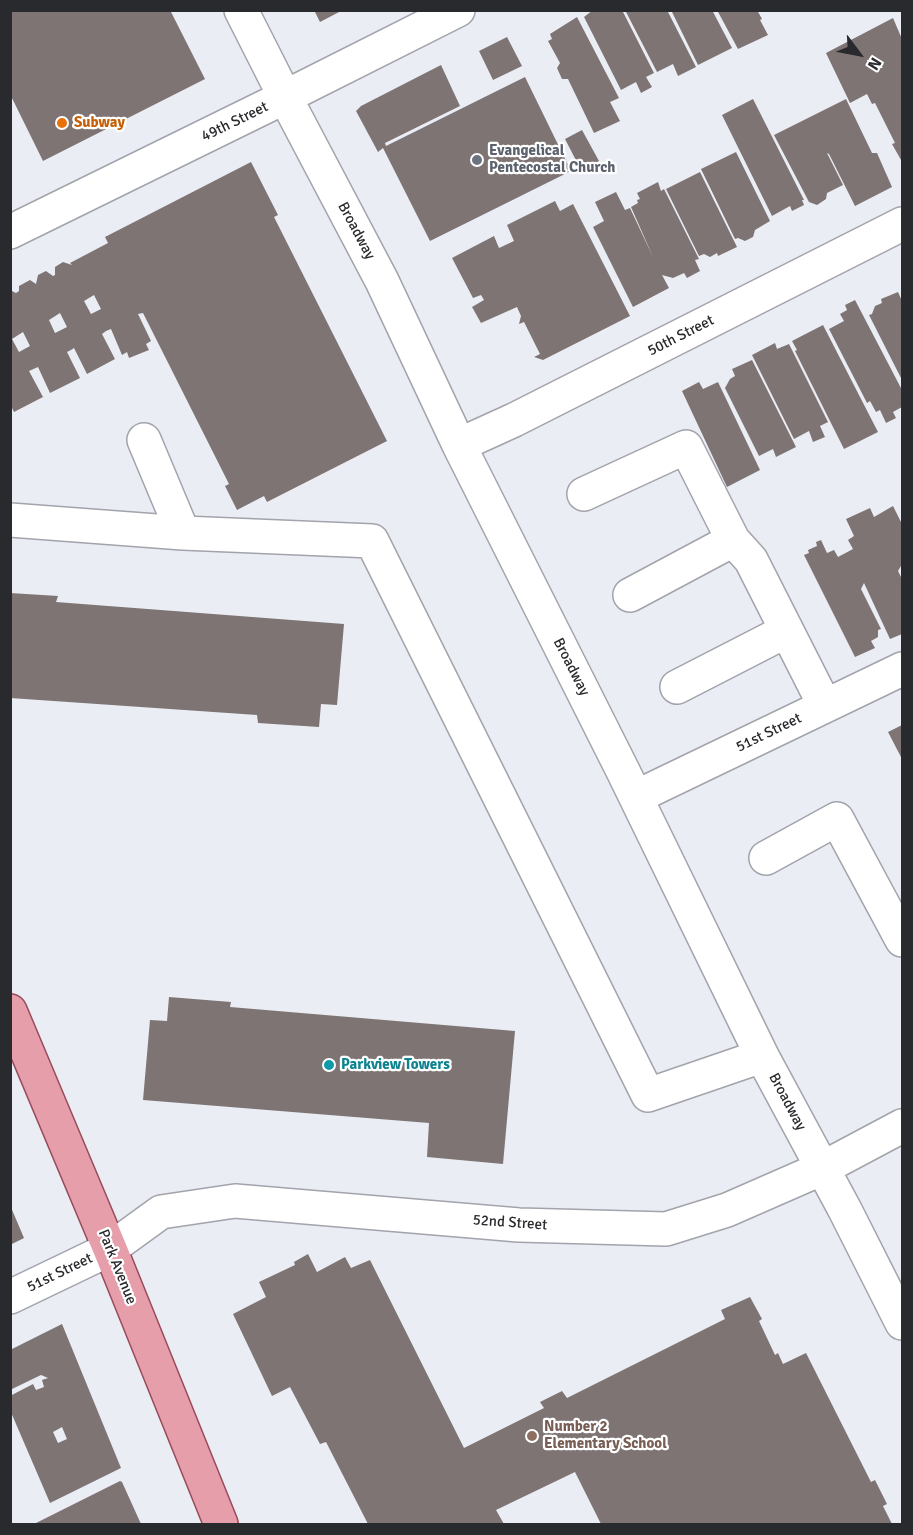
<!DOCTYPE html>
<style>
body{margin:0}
#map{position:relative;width:913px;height:1535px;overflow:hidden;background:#ebedf5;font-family:Signika,sans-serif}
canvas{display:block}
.frame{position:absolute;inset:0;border:12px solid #292a2d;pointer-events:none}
.north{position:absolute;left:829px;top:24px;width:60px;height:60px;-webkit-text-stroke:4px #fff;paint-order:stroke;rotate:122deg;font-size:16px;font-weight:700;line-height:24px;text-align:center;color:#292a2d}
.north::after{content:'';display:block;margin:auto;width:21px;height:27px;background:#292a2d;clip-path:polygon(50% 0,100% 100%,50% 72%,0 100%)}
</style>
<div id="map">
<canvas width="913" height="1535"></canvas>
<div class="frame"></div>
<div class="north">N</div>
</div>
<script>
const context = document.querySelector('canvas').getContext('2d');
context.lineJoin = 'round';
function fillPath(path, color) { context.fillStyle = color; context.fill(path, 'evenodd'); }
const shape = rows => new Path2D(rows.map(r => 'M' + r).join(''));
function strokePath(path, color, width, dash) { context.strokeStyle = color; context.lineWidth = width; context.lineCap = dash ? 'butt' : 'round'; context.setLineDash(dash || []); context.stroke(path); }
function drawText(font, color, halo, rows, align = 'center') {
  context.font = font + ' Signika,sans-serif'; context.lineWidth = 4.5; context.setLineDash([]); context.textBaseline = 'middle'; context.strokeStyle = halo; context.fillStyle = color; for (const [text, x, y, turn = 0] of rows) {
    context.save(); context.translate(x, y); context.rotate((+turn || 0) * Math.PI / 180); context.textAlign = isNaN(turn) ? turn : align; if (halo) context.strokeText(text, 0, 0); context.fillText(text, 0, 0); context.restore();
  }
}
const building = shape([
 [10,10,170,10,205,79,43,161,10,94],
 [314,10,343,10,320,22],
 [593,10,601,12,622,10,654,73,646,77,652,87,641,93,636,82,621,90,584,17],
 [625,10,667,10,696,67,678,76,673,64,657,72],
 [671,10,712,10,732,48,698,65],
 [717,10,757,10,762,19,760,20,768,35,738,49],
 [577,17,619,98,610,102,620,121,594,133,568,79,562,79,557,68,560,63,548,41,552,39,550,34],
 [893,18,902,39,902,160,901,160,892,144,895,143,875,103,872,104,867,94,850,103,826,53],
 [507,37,522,66,493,80,479,51],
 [441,65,460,106,385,143,386,146,525,77,571,171,430,241,383,148,378,152,356,111,361,106],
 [753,99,804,200,802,200,804,205,792,211,790,206,772,216,722,115],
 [846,99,872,153,877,153,892,187,855,206,829,154,827,153,843,185,827,193,826,199,817,205,809,202,774,135],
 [582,130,599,161,581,170,565,139],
 [736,152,770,221,755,230,753,237,745,241,738,238,735,239,701,169],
 [251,162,278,215,274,217,387,441,267,502,264,496,237,510,225,486,229,484,143,313,138,314,151,341,146,344,149,350,129,358,127,352,122,355,111,329,106,331,102,334,115,359,87,374,74,348,71,350,67,352,80,378,50,393,38,367,29,371,43,397,14,412,10,404,10,290,16,293,19,291,19,286,30,280,36,284,38,275,46,271,53,276,55,275,55,267,63,262,72,265,70,263,108,243,105,237],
 [94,295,101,309,91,314,84,301],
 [60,313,67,327,55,333,49,320],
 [23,332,30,346,19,352,12,339],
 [700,172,737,247,718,256,717,253,710,257,704,254,699,256,666,189],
 [658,182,661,191,664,189,699,259,695,260,700,271,687,278,684,273,673,278,662,275,669,288,633,307,593,227,604,221,595,202,616,192,625,210,630,208,653,257,631,207,638,203,637,200,640,199,637,193],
 [555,201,560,211,573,204,630,316,543,360,534,357,540,354,524,322,519,324,521,316,517,307,481,323,472,307,484,300,481,295,473,298,452,258,494,236,499,248,514,241,507,225],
 [898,292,902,301,902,380,869,315,872,314,875,306,882,303,881,299],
 [855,300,902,390,902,407,893,412,896,418,886,423,880,410,876,412,870,401,867,403,829,329,844,321,840,314,847,310,845,305],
 [823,325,878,432,844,449,795,351,797,350,792,341],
 [775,343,777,349,789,344,828,422,820,426,825,437,813,442,809,431,794,439,752,355],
 [752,360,796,447,776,457,773,449,759,456,725,388,730,379,735,376,732,369],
 [699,382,703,389,718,382,760,470,727,487,682,391],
 [893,506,902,524,902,570,901,566,898,571,902,579,902,634,890,639,864,583,861,589,881,629,878,630,878,637,871,641,875,648,855,657,804,555,809,553,808,550,817,546,816,542,821,540,827,553,834,550,838,557,853,549,848,540,854,536,846,519,870,508,874,517],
 [10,593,58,596,56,602,344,624,337,705,321,704,319,727,258,723,257,715,10,698],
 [902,725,902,759,888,732],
 [169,997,231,1002,230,1007,515,1031,503,1164,427,1157,429,1123,143,1100,150,1020,167,1021],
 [10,1205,24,1238,10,1245],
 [308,1254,317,1272,345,1257,351,1268,370,1260,464,1448,544,1408,540,1402,562,1391,567,1398,725,1319,721,1310,750,1297,762,1319,759,1321,775,1355,778,1353,783,1364,806,1353,871,1482,875,1480,887,1504,883,1506,892,1524,601,1524,575,1472,496,1510,504,1524,368,1524,326,1442,320,1444,290,1387,272,1396,233,1314,266,1297,259,1282,295,1265,294,1262],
 [62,1324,121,1468,50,1503,10,1410,10,1396,33,1384,36,1390,44,1387,42,1380,48,1378,41,1375,10,1390,10,1350],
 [62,1427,67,1439,58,1443,53,1432],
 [120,1481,122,1482,141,1524,34,1524]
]);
const minor = shape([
 [241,10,285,97,382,281,459,445,623,771,762,1056,845,1210,902,1323],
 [10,232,285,97,458,10],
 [144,440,183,533,372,541,648,1095,762,1056],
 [459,445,514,420,902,224],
 [584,494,686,447,733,540,751,560,825,706],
 [10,520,183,533],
 [630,595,733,540],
 [677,687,786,631],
 [636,797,902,669],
 [766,858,837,819,902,940],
 [10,1297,110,1249,161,1212,235,1201,519,1225,666,1229,727,1210,823,1168,902,1126]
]);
const major = shape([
 [10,1011,110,1249,221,1524]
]);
const markers = [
 [62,123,6,"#e8710a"],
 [477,160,6,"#6b7280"],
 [329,1065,6,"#0f9aa8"],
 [532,1436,6,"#8d6e63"]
];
const streetNames = [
 ["49th Street",235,122,-26],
 ["Broadway",356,231,62],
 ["50th Street",681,336,-27],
 ["Broadway",571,667,63],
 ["51st Street",769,733,-26],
 ["Broadway",787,1102,62],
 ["52nd Street",510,1223,4],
 ["Park Avenue",117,1267,68],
 ["51st Street",60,1273,-26]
];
const foodNames = [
 ["Subway",74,123]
];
const worshipNames = [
 ["Evangelical",489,151],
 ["Pentecostal Church",489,168]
];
const cultureNames = [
 ["Parkview Towers",341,1065]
];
const educationNames = [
 ["Number 2",544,1427],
 ["Elementary School",544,1444]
];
fillPath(building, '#7d7473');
strokePath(minor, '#a2a3ab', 36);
strokePath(major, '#984b5a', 36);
strokePath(minor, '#fff', 33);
strokePath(major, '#e59eaa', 33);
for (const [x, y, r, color] of markers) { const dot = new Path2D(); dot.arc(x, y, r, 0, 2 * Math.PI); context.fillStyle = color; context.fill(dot); strokePath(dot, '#fff', 2); }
drawText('15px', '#292a2d', '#fff', streetNames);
drawText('bold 15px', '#c56008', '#fff', foodNames, 'left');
drawText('bold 15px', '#5b616d', '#fff', worshipNames, 'left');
drawText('bold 15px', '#0d838f', '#fff', cultureNames, 'left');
drawText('bold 15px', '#785e54', '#fff', educationNames, 'left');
</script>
